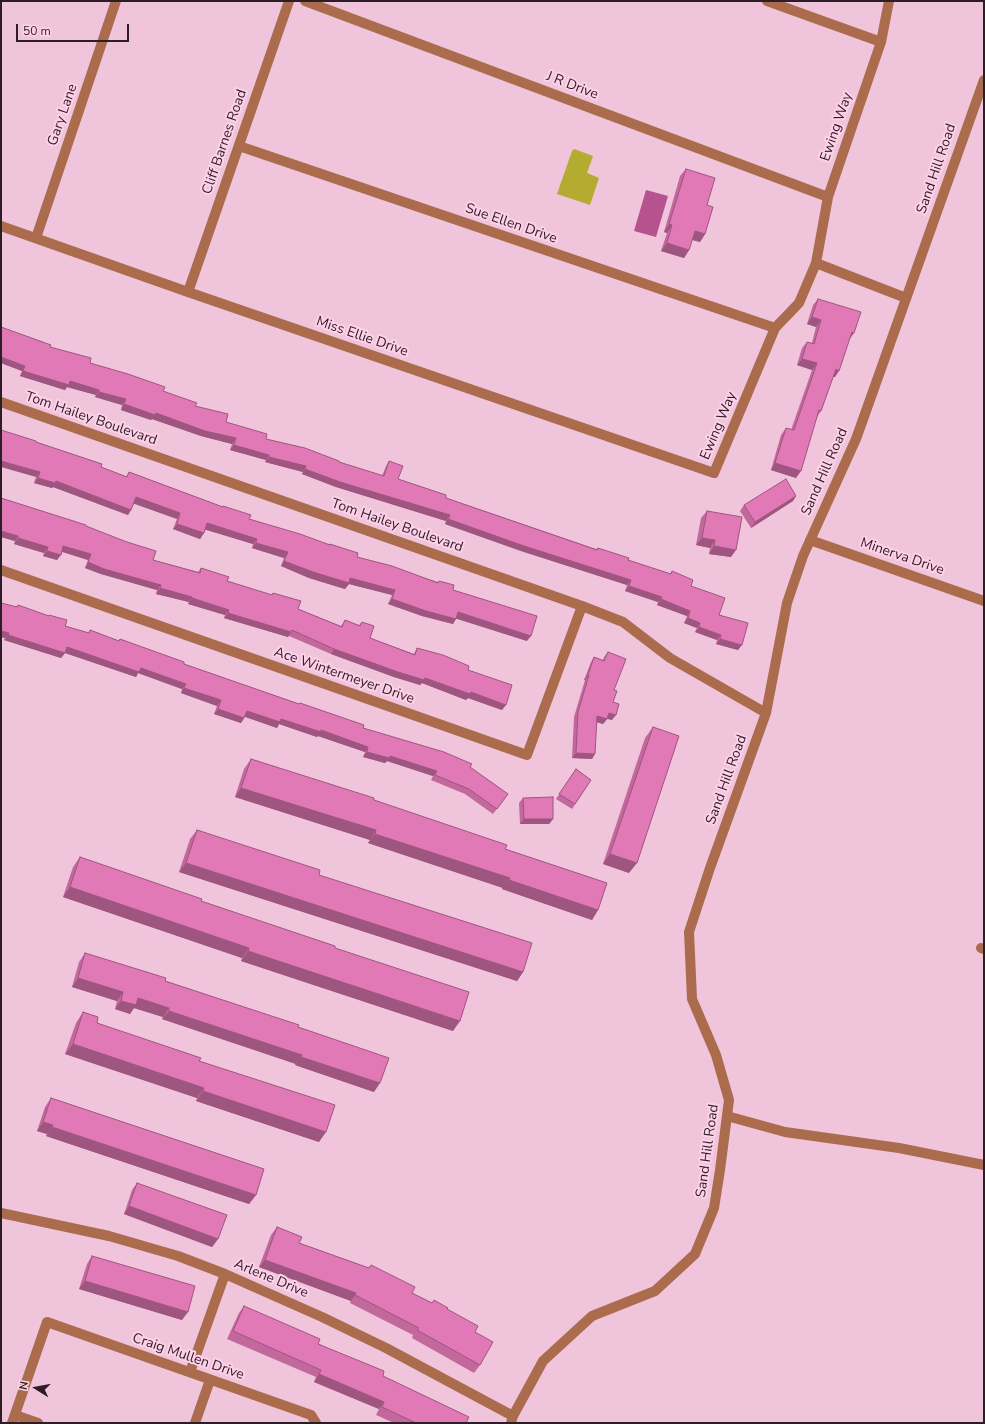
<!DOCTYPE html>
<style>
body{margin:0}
#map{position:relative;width:985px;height:1424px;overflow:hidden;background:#f0c4db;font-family:"Nunito Sans",sans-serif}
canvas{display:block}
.frame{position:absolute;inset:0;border:2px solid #2d1d26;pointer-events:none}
.north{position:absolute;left:16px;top:1368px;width:40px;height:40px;-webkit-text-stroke:3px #fed1e8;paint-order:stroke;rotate:281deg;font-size:11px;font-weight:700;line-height:16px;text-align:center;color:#2d1d26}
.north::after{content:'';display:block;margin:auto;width:14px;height:18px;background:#2d1d26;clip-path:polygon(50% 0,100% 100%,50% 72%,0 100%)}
.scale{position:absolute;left:16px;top:24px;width:113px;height:18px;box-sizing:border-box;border:2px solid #2d1d26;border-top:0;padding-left:5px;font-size:12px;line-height:14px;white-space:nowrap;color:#2d1d26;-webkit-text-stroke:3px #fed1e8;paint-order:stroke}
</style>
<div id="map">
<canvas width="985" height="1424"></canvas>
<div class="frame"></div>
<div class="north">N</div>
<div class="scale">50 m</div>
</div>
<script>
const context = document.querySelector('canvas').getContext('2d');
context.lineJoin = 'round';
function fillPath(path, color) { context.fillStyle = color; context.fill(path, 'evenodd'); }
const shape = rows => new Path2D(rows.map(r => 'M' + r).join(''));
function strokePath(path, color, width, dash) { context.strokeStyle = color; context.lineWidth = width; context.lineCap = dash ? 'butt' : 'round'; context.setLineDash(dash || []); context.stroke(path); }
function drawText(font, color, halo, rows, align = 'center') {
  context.font = font + ' "Nunito Sans",sans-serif'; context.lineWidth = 4; context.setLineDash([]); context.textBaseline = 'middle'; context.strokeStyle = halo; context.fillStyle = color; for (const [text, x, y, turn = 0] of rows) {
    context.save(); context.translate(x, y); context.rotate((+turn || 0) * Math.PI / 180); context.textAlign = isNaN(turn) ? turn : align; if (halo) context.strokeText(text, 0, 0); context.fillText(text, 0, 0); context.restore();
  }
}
const green = shape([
 [574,149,593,156,587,173,599,178,590,205,557,194,572,151]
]);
const water = shape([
 [646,190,668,196,656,237,634,231]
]);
const minor = shape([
 [305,1,828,197],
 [767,1,881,42],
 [239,146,775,328],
 [1,226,188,292,714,473,775,328,799,303,816,263,828,197,881,42,889,1],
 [36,238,116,1],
 [816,263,906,298],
 [188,292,289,1],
 [1,402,582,606,623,622,670,658,766,713],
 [810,540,984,601],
 [1,570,527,755,582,606],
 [981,948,984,949],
 [727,1116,785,1132,899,1148,984,1165],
 [1,1213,109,1236,178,1256,225,1274,322,1317,386,1348,513,1416],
 [190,1372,225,1274],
 [15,1415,38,1423],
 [12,1423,47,1322,311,1415,316,1423],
 [195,1423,210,1380],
 [511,1423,513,1416,543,1361,592,1316,655,1291,695,1254,714,1208,720,1170,729,1100,716,1055,692,999,689,932,710,868,766,713,787,603,803,556,856,439,984,80]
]);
const wall = shape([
 [686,169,707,205,705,234,700,242,692,240,689,250,684,258,661,251,667,233,664,232,680,176],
 [818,299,849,340,835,377,833,377,821,411,817,417,796,478,771,470,781,435,786,428,791,430,812,370,797,365,802,348,807,342,812,343,816,327,807,324,813,305],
 [50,347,90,363,163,391,195,406,226,422,266,439,382,476,386,466,389,461,398,479,446,498,596,549,598,548,628,560,670,574,672,571,691,586,719,615,738,650,716,644,717,640,695,632,697,628,684,623,687,616,657,605,658,602,625,591,627,585,521,551,445,524,446,521,336,487,302,474,303,472,265,462,266,460,230,450,232,444,201,436,152,419,151,420,121,410,122,405,95,397,96,395,67,387,65,390,20,376,22,371,1,363],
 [36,442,126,477,129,472,222,507,223,506,249,519,329,545,330,544,357,557,438,582,439,581,453,590,527,641,456,618,453,624,422,616,388,604,392,595,349,584,345,589,309,578,281,566,284,558,252,548,253,544,205,529,204,533,200,539,173,529,177,519,134,503,131,510,128,515,53,487,52,488,34,483,36,477],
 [796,496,793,501,751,528,740,511,744,505],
 [707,511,731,557,709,554,710,548,696,545,701,518],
 [86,526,153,560,198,572,201,568,227,581,272,595,273,593,298,609,341,626,345,620,359,625,362,622,370,638,414,654,417,648,468,670,502,710,468,698,466,700,422,683,420,685,394,677,331,654,289,636,288,637,224,618,225,615,188,604,189,602,156,594,157,590,101,574,85,568,88,560,62,552,57,560,43,556,44,553,14,544,15,541,1,537],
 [1,603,16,607,18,605,65,626,89,633,90,630,119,641,120,639,184,664,299,704,300,703,363,728,470,767,508,794,493,814,465,794,431,780,433,776,387,761,385,763,363,757,365,752,318,736,317,737,279,724,277,728,245,717,241,723,214,714,217,706,181,693,182,689,138,673,136,677,65,653,61,658,4,640,5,638,1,637],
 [608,652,614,690,612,720,607,719,603,724,596,722,592,759,572,758,574,717,585,680,584,680,591,662,594,657,603,660,604,657],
 [653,727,629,873,603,864,645,738],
 [251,759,374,800,505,849,598,910,592,920,502,889,503,888,368,843,370,840,235,797,244,769],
 [576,769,591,780,572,809,556,799],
 [523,798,553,819,549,824,520,824,519,803],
 [197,830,319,875,523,972,517,981,179,872,190,839],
 [80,857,201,901,335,948,453,1031,241,961,242,958,63,897,73,867],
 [85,953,298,1027,374,1092,295,1065,296,1064,162,1019,163,1017,134,1008,130,1014,115,1009,117,1001,72,987,79,962],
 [83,1012,97,1023,199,1061,319,1142,196,1101,197,1098,65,1054,76,1023],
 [51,1098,256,1195,249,1204,46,1136,47,1134,37,1131,45,1107],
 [137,1183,218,1239,212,1247,124,1214,132,1190],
 [277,1227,299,1243,368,1268,371,1265,412,1293,432,1303,434,1300,447,1309,475,1332,480,1365,474,1373,412,1338,413,1335,350,1303,351,1301,259,1267,271,1235],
 [92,1256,182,1320,79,1289,87,1264],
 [244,1306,383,1376,466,1423,394,1423,376,1415,379,1409,314,1382,316,1377,227,1339,239,1313]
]);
const shadedWall = shape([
 [669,224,672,225,667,233,664,232],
 [695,231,705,234,700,242,689,239],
 [667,243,689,250,684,258,661,251],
 [812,317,821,320,816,327,807,324],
 [852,332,854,333,849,340,847,339],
 [1,357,25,366,22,371,1,363],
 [802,359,817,363,812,370,797,365],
 [836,369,839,371,835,377,831,376],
 [23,371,70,381,99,390,96,395,67,387,65,390,20,376],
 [99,392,126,399,122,405,95,397],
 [124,404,156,413,236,438,232,444,201,436,152,419,151,420,121,410],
 [234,445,269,455,266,460,230,450],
 [269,457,306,466,303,472,265,462],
 [1,461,40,472,36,477,1,467],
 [775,463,801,471,796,478,771,470],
 [305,469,450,515,446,521,336,487,302,474],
 [38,478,56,481,131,510,128,515,53,487,52,488,34,483],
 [796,496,793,501,751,528,755,522],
 [136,497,180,513,177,519,132,503],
 [448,519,631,580,627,585,521,551,445,524],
 [207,523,257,539,253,544,203,529],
 [177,524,204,533,200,539,173,529],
 [1,531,18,536,15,541,1,537],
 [18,538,48,547,44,553,14,544],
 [702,538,715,540,710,548,696,545],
 [256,543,288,552,284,558,252,548],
 [63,546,91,554,88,560,60,551],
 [714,546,736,550,731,557,709,554],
 [47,551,61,555,57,560,43,556],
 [284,561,350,578,395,590,392,595,349,584,345,589,309,578,281,566],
 [88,562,161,585,157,590,101,574,85,568],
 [629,586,662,597,658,602,625,591],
 [160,588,192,597,189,602,156,594],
 [192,598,229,610,225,615,188,604],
 [392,599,456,619,453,624,422,616,388,604],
 [661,599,690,611,687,616,657,605],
 [458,612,531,636,527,641,454,618],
 [228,613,291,632,288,637,224,618],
 [688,618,700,623,697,628,684,623],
 [699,627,721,635,717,640,695,632],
 [1,631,9,633,5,638,1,637],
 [8,635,67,647,141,668,186,684,182,689,138,673,136,677,65,653,61,658,4,640],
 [720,639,742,645,738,650,716,644],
 [334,649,471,692,506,705,502,710,468,698,466,700,422,683,420,685,394,677,331,654],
 [588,675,589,675,585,680,584,680],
 [184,688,221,700,217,706,181,693],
 [218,709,244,718,241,723,214,714],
 [247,711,281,719,321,730,368,747,365,752,318,736,317,737,279,724,277,728,243,716],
 [609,713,616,715,612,720,605,718],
 [597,716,607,719,603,724,593,721],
 [367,752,390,756,437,771,433,776,387,761,385,763,363,757],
 [576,753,595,754,592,759,572,758],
 [241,788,376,830,370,840,235,797],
 [524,819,553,819,549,824,520,824],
 [375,834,510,878,503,888,368,843],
 [610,854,637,863,629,873,603,864],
 [186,863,523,972,517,981,179,872],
 [509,880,598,910,592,920,502,889],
 [70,887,249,948,242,958,63,897],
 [248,951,460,1021,453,1031,241,961],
 [78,978,123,992,117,1001,72,987],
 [138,998,169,1008,163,1017,134,1008,130,1014,115,1009,121,1001],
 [169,1011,302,1055,296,1064,162,1019],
 [73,1044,204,1088,197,1098,65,1054],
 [301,1057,380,1083,374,1092,295,1065],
 [203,1091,326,1132,319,1142,196,1101],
 [43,1122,53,1125,47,1134,37,1131],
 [52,1127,256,1195,249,1204,46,1136],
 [129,1206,218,1239,212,1247,124,1214],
 [265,1260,356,1293,351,1301,259,1267],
 [85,1281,188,1312,182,1320,79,1289],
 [319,1374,384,1402,379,1409,314,1382]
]);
const building = shape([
 [686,169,715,178,707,205,713,207,705,234,695,231,689,250,667,243,672,225,669,224,686,169],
 [818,299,861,312,854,333,852,332,839,371,836,369,821,411,819,410,801,471,775,463,786,428,794,430,817,363,802,359,807,342,814,344,821,320,812,317,818,299],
 [1,327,51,345,50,347,91,358,90,363,128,374,165,387,163,391,197,403,195,406,228,414,226,422,267,434,266,439,305,448,339,461,339,462,384,476,389,461,403,466,398,479,446,495,446,498,597,550,598,548,629,558,628,560,671,574,672,571,693,580,691,586,725,598,719,615,748,623,742,645,720,639,721,635,699,627,700,623,688,618,690,611,661,599,662,597,629,586,631,580,524,546,448,519,450,515,340,482,305,469,306,466,269,457,269,455,234,445,236,438,205,431,156,413,155,415,124,404,126,399,99,392,99,390,70,381,69,385,23,371,25,366,1,357,1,327],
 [1,430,36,441,36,442,102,464,101,467,127,477,129,472,223,507,223,506,251,515,249,519,300,534,330,545,330,544,358,553,357,557,392,566,438,583,439,581,454,585,453,590,537,616,531,636,458,612,456,619,426,611,392,599,395,590,350,578,349,583,313,572,284,561,288,552,256,543,257,539,207,523,204,533,177,524,180,513,136,497,131,510,56,481,55,483,38,478,40,472,1,461,1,430],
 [786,479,796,496,755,522,744,505,786,479],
 [1,498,86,525,86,526,127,542,156,551,153,560,200,573,201,568,229,577,227,581,272,595,273,593,301,601,298,609,342,627,345,620,360,626,362,622,374,626,370,638,415,655,417,648,443,655,469,666,468,670,512,685,506,705,471,692,470,694,425,678,424,680,398,672,334,649,292,630,291,632,228,613,229,610,192,598,192,597,160,588,161,585,104,569,88,562,91,554,63,546,61,555,47,551,48,547,18,538,18,536,1,531,1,498],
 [707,511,742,517,736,550,714,546,715,540,702,538,707,511],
 [1,603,17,607,18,605,49,616,49,615,67,620,65,626,89,633,90,630,119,641,120,639,184,662,184,664,299,704,300,703,364,725,363,728,444,752,472,764,470,767,508,794,497,809,469,789,435,775,437,771,390,756,389,758,367,752,368,747,321,730,321,732,281,719,280,722,247,711,244,718,218,709,221,700,184,688,186,684,141,668,139,672,67,647,65,653,8,635,9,633,1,631,1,603],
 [608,652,626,659,614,690,617,691,613,702,619,704,616,715,609,713,607,719,597,716,595,754,576,753,578,712,589,675,588,675,594,657,604,661,608,652],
 [653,727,679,736,637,863,610,854,653,727],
 [251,759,374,798,374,800,507,845,505,849,607,883,598,910,509,880,510,878,375,834,376,830,241,788,251,759],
 [576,769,591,780,575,804,559,794,576,769],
 [553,797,553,819,524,819,523,798,553,797],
 [197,830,320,870,319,875,532,943,523,972,186,863,197,830],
 [80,857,202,899,201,901,335,946,335,948,469,992,460,1021,248,951,249,948,70,887,80,857],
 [85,953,166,978,165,981,299,1025,298,1027,389,1058,380,1083,301,1057,302,1055,169,1011,169,1008,138,998,136,1005,121,1001,123,992,78,978,85,953],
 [83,1012,98,1017,97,1023,201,1058,199,1061,335,1105,326,1132,203,1091,204,1088,73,1044,83,1012],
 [51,1098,264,1169,256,1195,52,1127,53,1125,43,1122,51,1098],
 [137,1183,227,1215,218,1239,129,1206,137,1183],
 [277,1227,302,1237,299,1243,369,1268,371,1265,415,1287,412,1293,432,1303,434,1300,448,1308,447,1309,478,1326,475,1332,493,1342,480,1365,417,1330,419,1328,355,1295,356,1293,265,1260,277,1227],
 [92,1256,195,1286,188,1312,85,1281,92,1256],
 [244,1306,320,1339,318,1344,384,1371,383,1376,469,1417,466,1423,416,1423,382,1407,384,1402,319,1374,321,1370,233,1331,244,1306]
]);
const streetNames = [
 ["J R Drive",572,86,21],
 ["Gary Lane",63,115,-71],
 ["Ewing Way",837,127,-71],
 ["Cliff Barnes Road",225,142,-71],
 ["Sand Hill Road",937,169,-71],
 ["Sue Ellen Drive",511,224,19],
 ["Miss Ellie Drive",362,337,19],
 ["Tom Hailey Boulevard",91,419,19],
 ["Ewing Way",719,426,-67],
 ["Sand Hill Road",825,472,-66],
 ["Tom Hailey Boulevard",397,526,19],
 ["Minerva Drive",902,557,19],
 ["Ace Wintermeyer Drive",344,676,19],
 ["Sand Hill Road",727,780,-70],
 ["Sand Hill Road",708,1151,-82],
 ["Arlene Drive",271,1279,23],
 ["Craig Mullen Drive",188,1357,19]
];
fillPath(green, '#b4ab31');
fillPath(water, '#b6528e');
strokePath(minor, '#ab6b4d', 10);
fillPath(wall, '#c2689d');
fillPath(shadedWall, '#9e557f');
fillPath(building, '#e179b6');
strokePath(building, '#9e557f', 1);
drawText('14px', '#2d1d26', '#fed1e8', streetNames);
</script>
